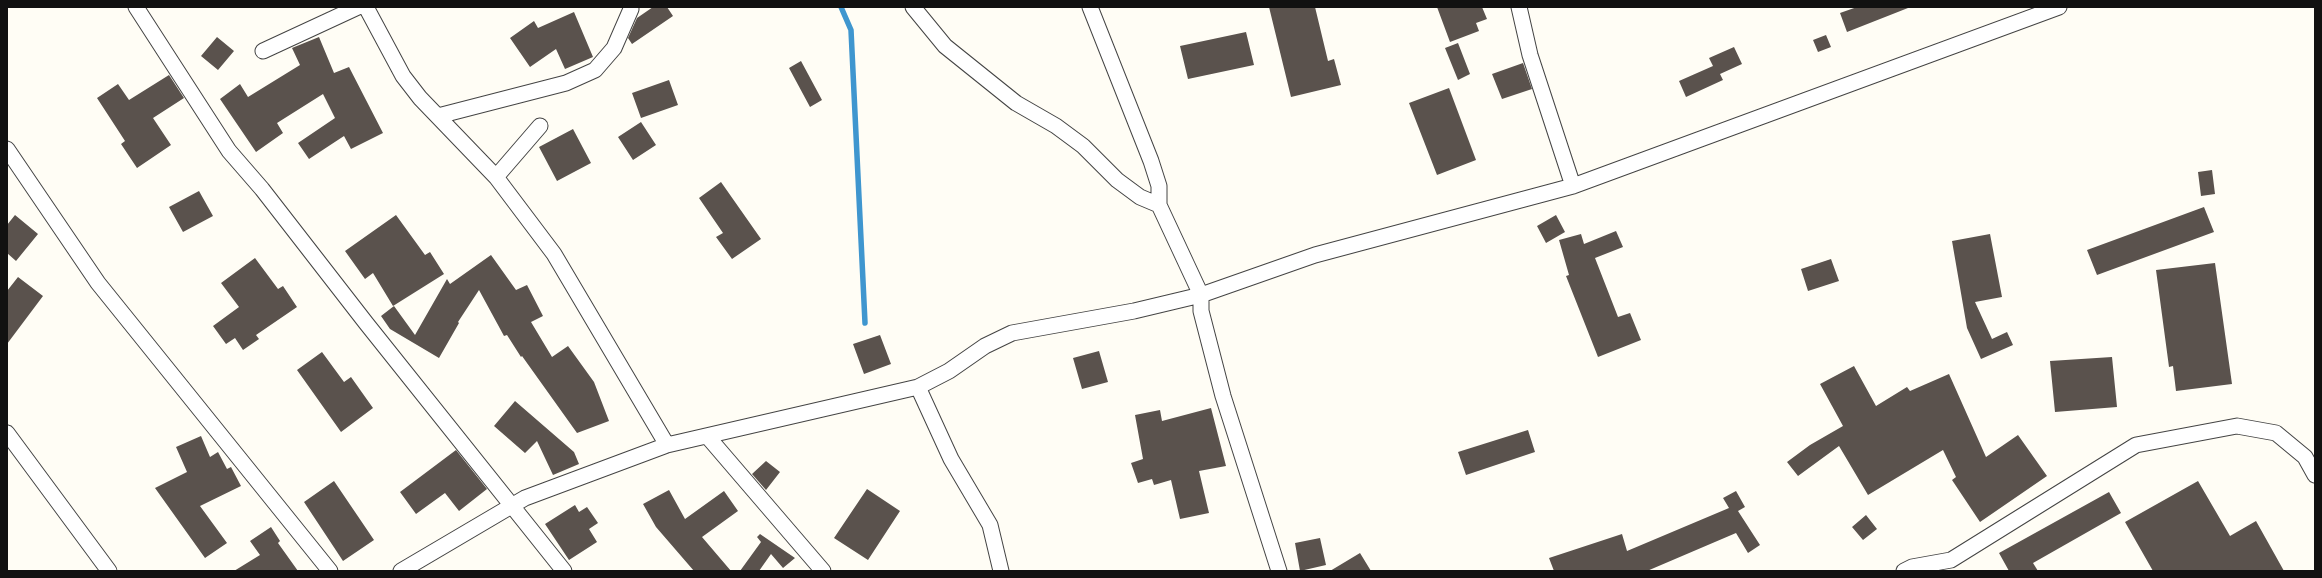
<!DOCTYPE html>
<style>
body{margin:0}
#map{position:relative;width:2322px;height:578px;overflow:hidden;background:#fffdf5;font-family:"Noto Serif",serif}
canvas{display:block}
.frame{position:absolute;inset:0;border:8px solid #111;pointer-events:none}
</style>
<div id="map">
<canvas width="2322" height="578"></canvas>
<div class="frame"></div>
</div>
<script>
const context = document.querySelector('canvas').getContext('2d');
context.lineJoin = 'round';
const shape = rows => new Path2D(rows.map(r => 'M' + r).join(''));
function strokePath(path, color, width, dash) { context.strokeStyle = color; context.lineWidth = width; context.lineCap = dash ? 'butt' : 'round'; context.setLineDash(dash || []); context.stroke(path); }
function fillPath(path, color) { context.fillStyle = color; context.fill(path, 'evenodd'); }
const stream = shape([
 [841,7,851,30,865,323]
]);
const building = shape([
 [653,7,667,7,673,16,632,44,628,38,637,18],
 [1269,7,1315,7,1328,61,1334,59,1341,85,1291,97],
 [1437,7,1482,7,1487,19,1476,23,1479,31,1450,42],
 [1857,7,1907,7,1908,8,1847,32,1840,13],
 [574,12,593,57,565,69,556,49,530,67,510,38,534,21,538,28],
 [1246,32,1254,65,1188,79,1180,46],
 [1826,35,1831,47,1818,52,1813,40],
 [217,37,234,51,218,70,201,56],
 [319,37,334,73,349,67,383,133,351,149,344,136,309,159,298,143,335,118,323,94,277,123,283,133,256,152,220,99,240,84,248,97,300,65,292,48],
 [1458,43,1470,74,1458,80,1445,48],
 [1734,47,1742,64,1720,74,1723,80,1686,97,1679,81,1713,66,1709,58],
 [801,61,822,100,810,107,789,68],
 [1523,63,1532,89,1502,99,1492,74],
 [169,75,184,98,153,118,171,145,137,168,121,144,125,141,97,98,118,84,129,100],
 [669,80,678,105,641,118,632,93],
 [1449,88,1476,160,1437,175,1409,103],
 [641,122,656,145,633,160,618,137],
 [573,129,591,163,557,181,539,147],
 [2212,170,2215,194,2201,196,2198,172],
 [721,182,761,239,732,259,716,237,723,233,699,198],
 [199,191,213,216,183,232,169,207],
 [2204,207,2214,232,2097,275,2087,250],
 [15,215,38,234,16,261,7,253,7,225],
 [396,215,425,255,430,252,444,274,393,306,373,273,365,279,345,251],
 [1556,215,1565,232,1546,243,1537,226],
 [1616,231,1623,247,1595,258,1618,317,1630,313,1641,340,1598,357,1566,276,1569,275,1559,240,1581,234,1584,244],
 [1990,234,2002,297,1975,302,1992,339,2007,332,2013,345,1981,359,1967,328,1952,241],
 [491,255,516,290,527,285,543,316,531,322,552,357,568,346,594,382,609,421,577,433,522,356,521,357,507,335,504,336,479,290,458,322,459,323,439,358,390,329,381,316,394,306,415,335,447,279,450,284],
 [255,258,278,289,283,286,297,307,256,335,259,339,243,350,235,338,226,344,213,326,239,307,221,283],
 [1831,259,1839,281,1808,291,1801,269],
 [2215,263,2232,384,2176,391,2173,366,2169,367,2156,270],
 [18,277,43,296,7,344,7,291],
 [880,335,891,364,864,374,853,344],
 [1099,351,1108,382,1082,389,1073,358],
 [322,352,344,382,351,377,373,408,341,432,297,370],
 [2112,357,2117,407,2055,412,2050,361],
 [1854,366,1876,406,1907,387,1910,391,1949,374,1986,457,2018,435,2047,476,1980,522,1952,480,1956,477,1943,450,1868,495,1839,446,1798,476,1787,462,1810,445,1843,426,1820,384],
 [515,401,574,452,579,464,553,475,537,441,525,453,494,426],
 [1211,408,1226,466,1199,471,1209,513,1180,519,1171,480,1154,485,1152,479,1138,483,1131,463,1143,459,1135,415,1160,410,1162,421],
 [1528,430,1535,452,1466,475,1458,452],
 [201,436,210,457,218,452,227,469,231,467,241,486,200,506,227,543,205,558,155,488,187,472,176,447],
 [456,450,487,489,459,511,445,493,416,514,400,492],
 [766,461,780,472,766,490,752,474],
 [334,481,374,540,343,561,304,502],
 [2198,481,2230,536,2256,521,2284,571,2153,571,2125,522],
 [867,489,900,511,868,560,834,538],
 [669,490,685,519,724,491,738,511,702,537,731,571,694,571,656,527,643,504],
 [1736,491,1745,507,1738,511,1760,545,1748,553,1736,533,1647,571,1554,571,1549,558,1622,534,1627,551,1729,508,1723,498],
 [2109,492,2121,513,2033,563,2038,571,2009,571,1999,553],
 [575,505,579,512,587,507,598,523,589,529,597,542,569,560,545,524],
 [1866,515,1877,529,1863,540,1852,527],
 [271,527,280,541,278,543,298,571,234,571,260,555,250,541],
 [760,534,795,558,783,568,771,554,759,571,740,571,761,542,757,537],
 [1320,538,1326,565,1300,571,1295,543],
 [1360,553,1371,571,1330,571]
]);
const minor = shape([
 [136,7,229,151,262,189,366,323,564,571],
 [366,7,403,76,420,98,496,177,554,254,667,445],
 [913,7,945,46,1016,103,1056,126,1083,146,1117,180,1140,197,1159,205],
 [1090,7,1151,161,1159,186,1159,205,1201,295,1201,311,1223,396,1279,571],
 [1519,7,1530,55,1573,186],
 [263,51,358,7],
 [438,116,566,83,595,70,614,48,631,9],
 [7,149,98,283,330,571],
 [496,177,540,126],
 [918,387,951,459,990,525,1001,571],
 [7,433,109,571],
 [708,437,823,571],
 [401,571,525,498,667,445,918,387,949,371,985,346,1012,333,1134,311,1201,295,1315,255,1573,186,2059,7],
 [1904,571,1912,567,1951,560,2136,445,2237,426,2276,433,2305,457,2315,475]
]);
strokePath(stream, '#3f96cf', 5.5);
fillPath(building, '#5a524d');
strokePath(minor, '#444', 17);
strokePath(minor, '#fff', 15);
</script>
